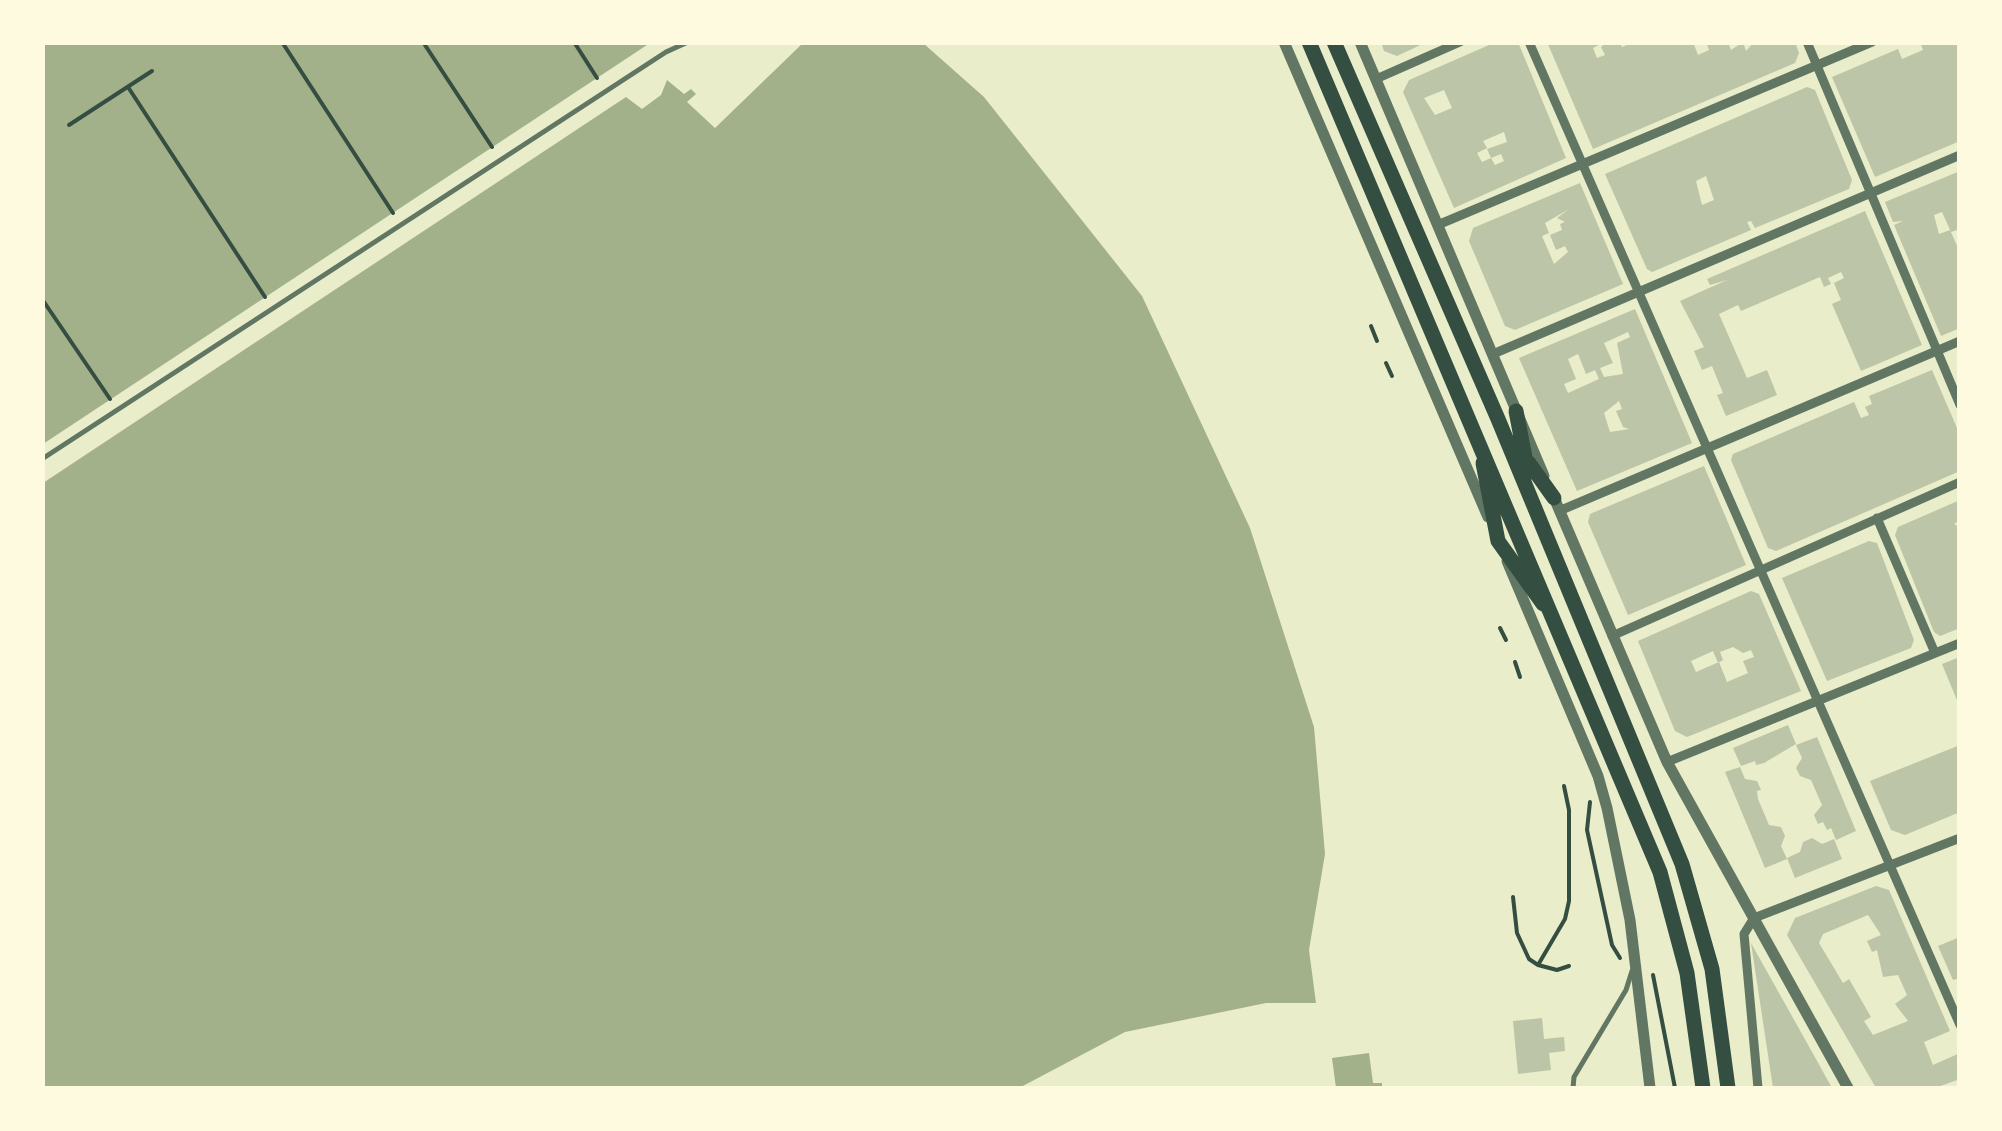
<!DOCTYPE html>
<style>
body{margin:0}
#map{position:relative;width:2002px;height:1131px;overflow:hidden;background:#e9edc9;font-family:Helvetica,sans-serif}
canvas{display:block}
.frame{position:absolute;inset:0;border:45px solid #fefae0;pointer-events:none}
</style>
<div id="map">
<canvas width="2002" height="1131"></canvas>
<div class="frame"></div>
</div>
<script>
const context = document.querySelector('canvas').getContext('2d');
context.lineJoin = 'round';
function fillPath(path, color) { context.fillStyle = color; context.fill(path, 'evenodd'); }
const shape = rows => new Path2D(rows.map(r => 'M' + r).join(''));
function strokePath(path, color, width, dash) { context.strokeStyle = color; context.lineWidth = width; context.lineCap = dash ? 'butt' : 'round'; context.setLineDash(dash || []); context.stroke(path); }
const water = shape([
 [804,42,923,43,984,97,1142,296,1250,528,1314,727,1325,854,1309,950,1316,1003,1266,1003,1125,1032,1019,1088,43,1088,43,483,626,97,642,109,661,95,667,80,684,94,691,89,696,94,687,102,715,128],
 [43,43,650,43,43,444],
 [1369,1053,1373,1083,1382,1083,1382,1088,1336,1088,1332,1058]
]);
const building = shape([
 [1381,42,1427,42,1397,56,1384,51],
 [1496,42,1518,42,1566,158,1454,208,1403,92,1409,80],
 [1444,90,1452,108,1435,115,1424,98],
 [1504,132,1507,142,1487,149,1491,158,1501,154,1504,161,1495,165,1491,158,1482,162,1477,153,1487,148,1483,141],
 [1547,42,1605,42,1593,48,1597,58,1605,55,1601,47,1606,42,1620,42,1622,47,1634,42,1693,42,1698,55,1709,50,1706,42,1728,42,1731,50,1743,42,1746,51,1754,42,1795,42,1799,53,1795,63,1593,149],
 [1920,42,1960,42,1960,141,1875,177,1832,77,1898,49,1902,59,1923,50],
 [1807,87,1815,90,1852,180,1849,189,1755,228,1751,221,1747,222,1751,230,1652,272,1647,269,1605,174],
 [1706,176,1714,200,1702,205,1696,181],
 [1960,171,1960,229,1951,232,1942,212,1934,215,1939,234,1950,230,1959,250,1960,249,1960,328,1941,336,1894,225,1903,221,1893,222,1885,202],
 [1580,183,1623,284,1515,330,1505,326,1469,241,1473,228],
 [1569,209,1557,218,1565,222,1560,224,1562,230,1550,235,1556,250,1565,246,1568,252,1554,264,1542,236,1549,233,1545,223],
 [1865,211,1922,345,1861,371,1832,304,1841,300,1834,283,1844,278,1841,272,1828,278,1831,284,1824,287,1820,277,1741,311,1738,305,1719,314,1747,378,1767,370,1777,395,1726,416,1717,395,1723,393,1712,366,1702,370,1694,351,1704,347,1680,301,1727,280,1710,285,1707,279],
 [1635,309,1692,443,1577,491,1519,358],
 [1628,332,1630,337,1617,343,1623,374,1604,377,1600,368,1613,363,1604,343],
 [1578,354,1586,374,1595,370,1599,379,1568,393,1564,384,1576,379,1568,359],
 [1619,401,1622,409,1616,411,1623,427,1629,429,1610,432,1604,413],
 [1932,370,1960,435,1960,471,1776,551,1768,548,1731,460,1733,454,1854,402,1861,418,1869,415,1865,407,1872,404,1869,396],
 [1704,466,1746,565,1628,615,1588,522,1590,514],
 [1960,500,1960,520,1954,524,1960,527,1960,628,1940,636,1934,632,1895,535,1898,527],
 [1869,541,1877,543,1914,640,1911,648,1827,681,1782,578],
 [1751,591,1759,594,1801,691,1687,737,1675,731,1638,641],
 [1733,647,1743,653,1751,650,1754,657,1743,661,1748,673,1727,682,1719,662,1696,672,1691,661,1713,651,1718,663,1723,660,1720,652],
 [1960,657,1960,705,1959,705,1942,664],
 [1788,725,1796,744,1764,763,1756,765,1755,761,1741,766,1733,748],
 [1817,737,1856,831,1836,840,1831,828,1827,830,1823,822,1818,824,1814,815,1822,805,1811,780,1800,776,1796,768,1802,758,1796,745],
 [1960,745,1960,812,1905,835,1891,830,1870,781],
 [1740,767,1745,779,1757,781,1761,790,1757,791,1758,799,1769,825,1781,827,1785,836,1781,846,1787,859,1765,868,1725,772],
 [1812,838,1822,844,1834,839,1842,859,1795,878,1787,858,1800,852,1803,842],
 [1876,886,1889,890,1950,1031,1924,1042,1933,1065,1960,1053,1960,1079,1935,1088,1876,1088,1787,935,1795,918],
 [1868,915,1881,935,1867,941,1872,952,1877,950,1883,977,1898,975,1907,995,1895,1004,1908,1021,1873,1035,1864,1021,1871,1017,1849,979,1843,983,1819,943,1823,934],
 [1960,937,1960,978,1953,980,1938,946],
 [1751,943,1816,1059,1832,1088,1773,1088],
 [1542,1018,1544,1039,1564,1037,1565,1051,1549,1053,1551,1070,1518,1074,1513,1021]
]);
const path = shape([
 [282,42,393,213],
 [423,42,492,147],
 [574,42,597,78],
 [128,87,265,297],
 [69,125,152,71],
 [42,299,110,399],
 [1371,326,1377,341],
 [1386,363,1392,376],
 [1500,628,1506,640],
 [1515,662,1520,677],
 [1564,786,1569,810,1569,901,1565,919,1538,965,1557,970,1569,966],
 [1590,802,1587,830,1612,945,1620,958],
 [1513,897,1517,933,1529,959,1538,965],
 [1653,975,1675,1088]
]);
const service = shape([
 [42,459,666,52,688,42],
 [1573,1088,1574,1077,1626,990,1632,971]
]);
const minor = shape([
 [1529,42,1960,1025],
 [1807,42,1960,405],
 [1376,79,1460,42],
 [1440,224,1872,42],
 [1493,354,1960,155],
 [1559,511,1960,341],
 [1877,518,1935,653],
 [1612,636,1960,482],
 [1667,762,1960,643],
 [1758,1088,1744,934,1754,918,1960,838]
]);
const tertiary = shape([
 [1284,42,1488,517],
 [1360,42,1544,476],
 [1552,493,1667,762,1848,1088],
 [1507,561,1598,776,1607,808,1630,920,1650,1088]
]);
const trunk = shape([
 [1309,42,1660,872,1687,973,1703,1088],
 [1334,42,1498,419,1682,864,1712,969,1728,1088],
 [1516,411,1528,473],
 [1483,463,1498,541,1543,604],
 [1529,463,1554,498]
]);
fillPath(water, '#a3b18a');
fillPath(building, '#bcc5a7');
strokePath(path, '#344e41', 4);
strokePath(service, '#617663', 5);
strokePath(minor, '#617663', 9);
strokePath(tertiary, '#617663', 11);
strokePath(trunk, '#344e41', 15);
</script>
